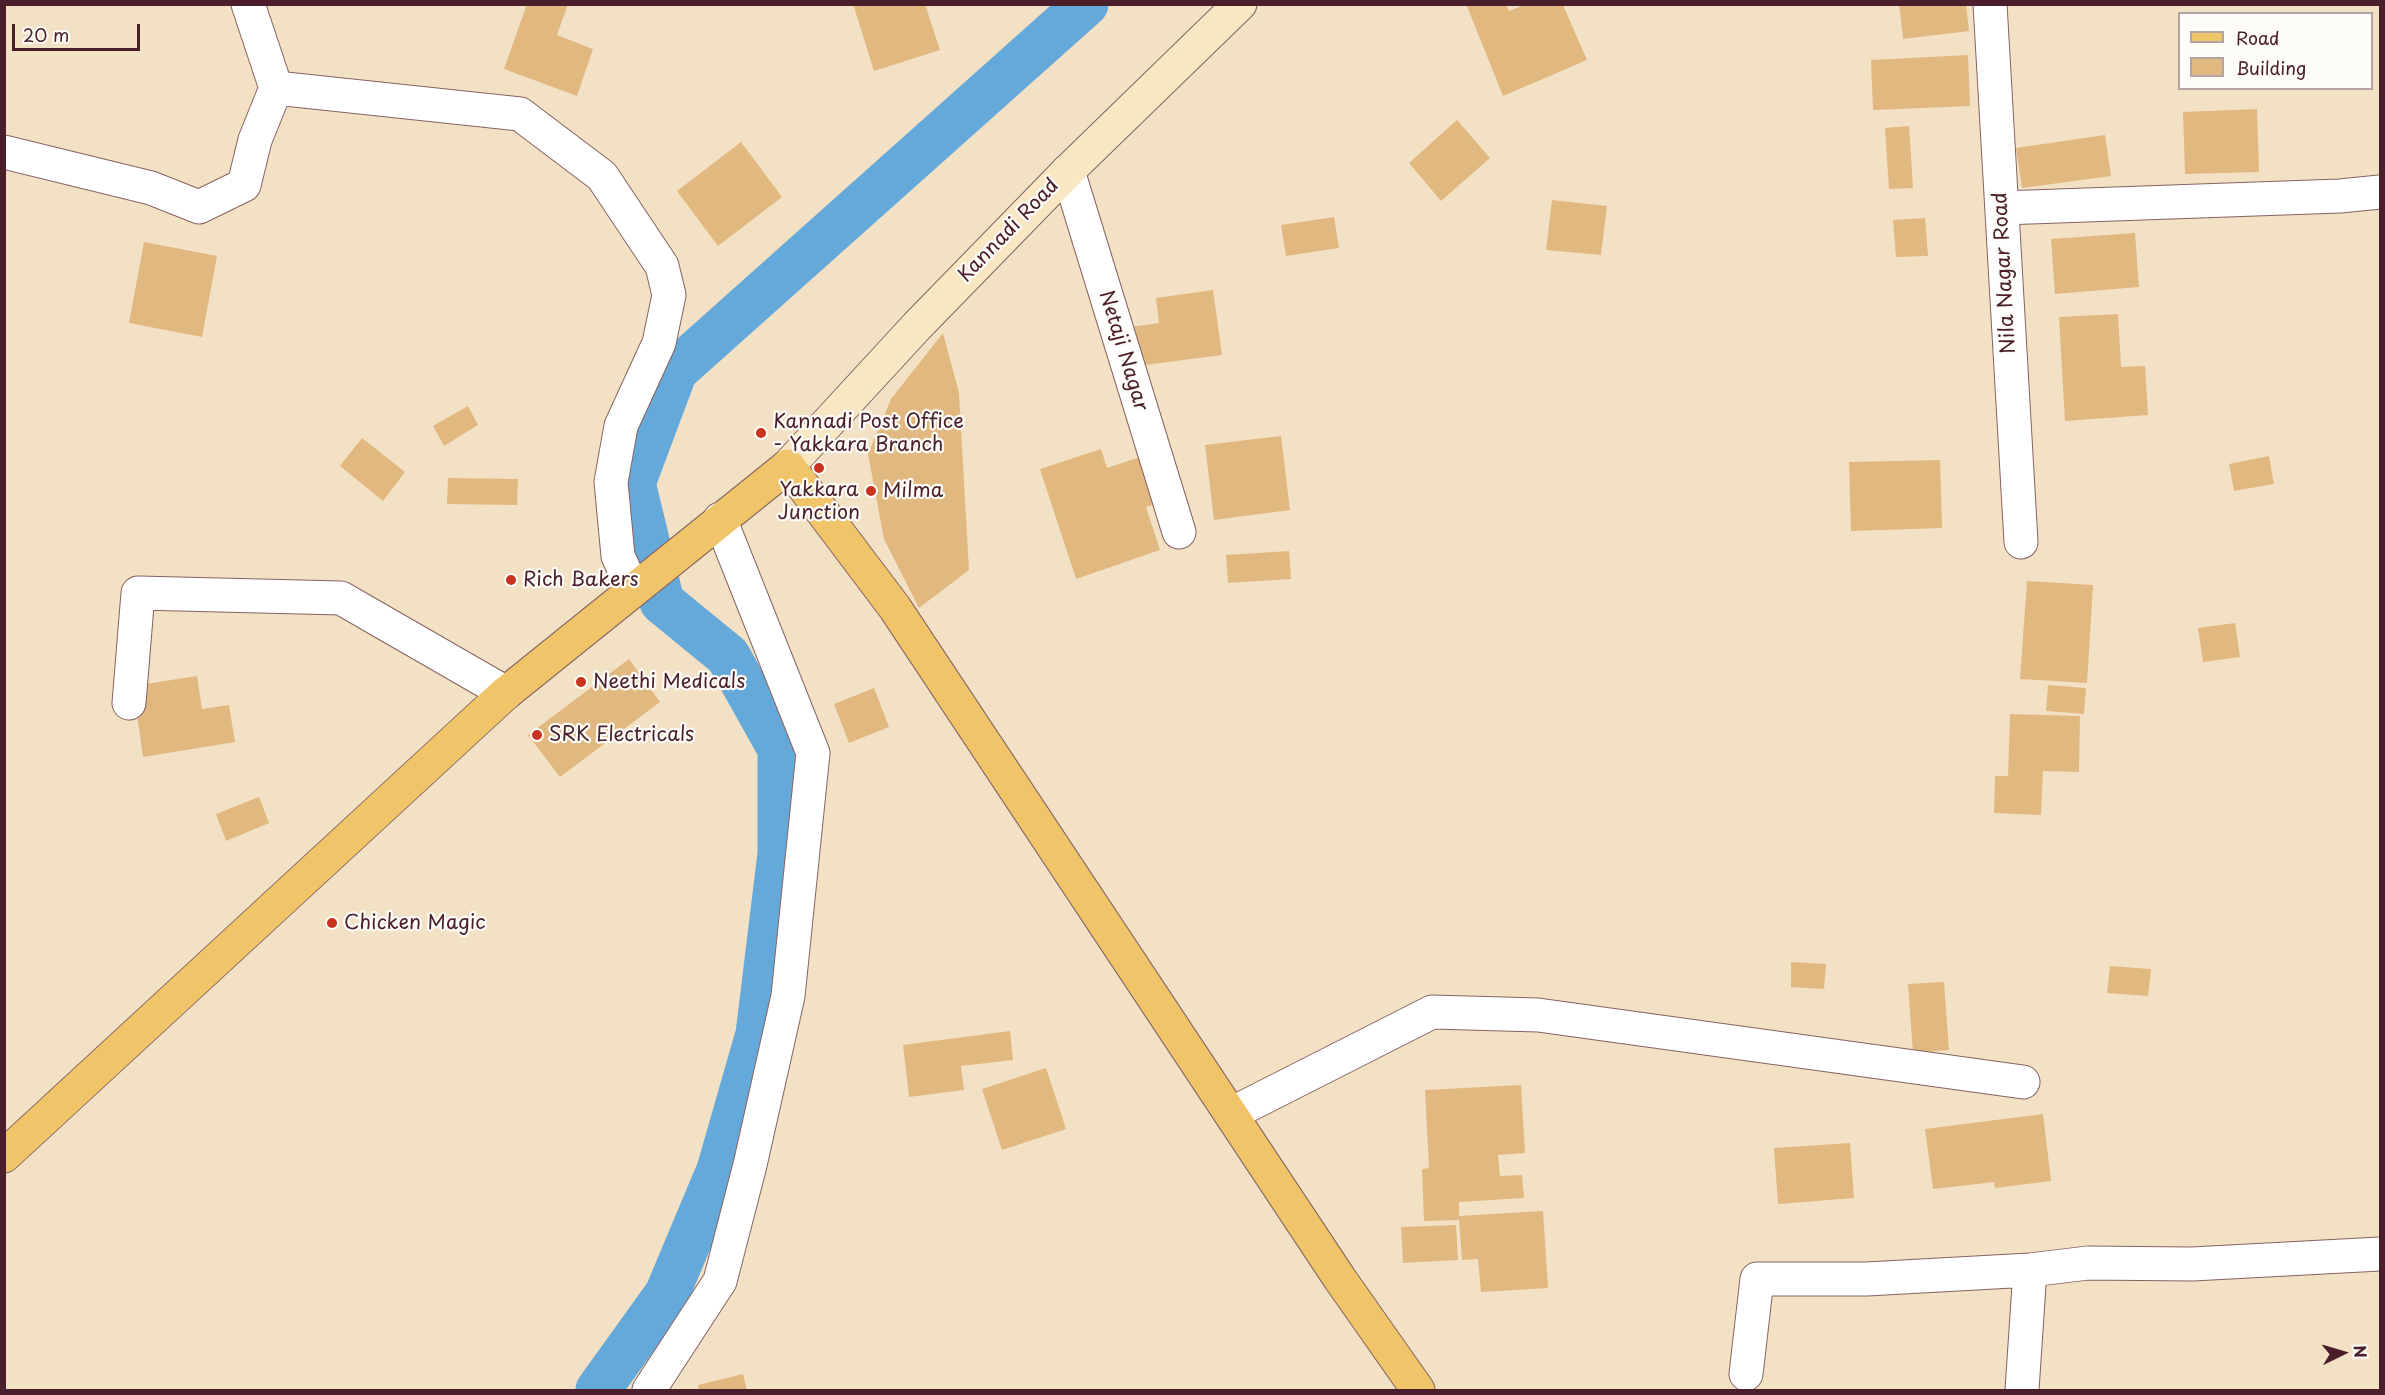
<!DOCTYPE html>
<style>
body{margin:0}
#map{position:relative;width:2385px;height:1395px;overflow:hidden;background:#f3e1c5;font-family:"Playpen Sans",sans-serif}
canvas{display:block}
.frame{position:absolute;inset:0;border:6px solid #4a1f2b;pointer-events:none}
.legend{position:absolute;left:2178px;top:12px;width:195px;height:78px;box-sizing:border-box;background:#fdfcf7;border:2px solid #b5a4a5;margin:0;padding:8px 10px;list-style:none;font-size:18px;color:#4a1f2b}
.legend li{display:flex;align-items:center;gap:12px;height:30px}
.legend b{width:30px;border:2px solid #b5a4a5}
.north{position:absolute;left:2313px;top:1323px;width:60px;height:60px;-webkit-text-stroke:4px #fdfcf7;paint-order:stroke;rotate:85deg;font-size:16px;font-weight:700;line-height:24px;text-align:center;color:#4a1f2b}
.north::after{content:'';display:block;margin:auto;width:21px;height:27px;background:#4a1f2b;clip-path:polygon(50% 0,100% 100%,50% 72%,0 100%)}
.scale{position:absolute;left:12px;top:24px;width:128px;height:27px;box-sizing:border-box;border:3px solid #4a1f2b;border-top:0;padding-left:8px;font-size:18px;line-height:21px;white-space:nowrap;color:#4a1f2b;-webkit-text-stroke:4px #fdfcf7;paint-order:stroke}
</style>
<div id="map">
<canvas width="2385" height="1395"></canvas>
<div class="frame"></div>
<ul class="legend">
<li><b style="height:8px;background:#f0c469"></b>Road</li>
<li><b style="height:16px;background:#e2b881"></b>Building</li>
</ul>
<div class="north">N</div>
<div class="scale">20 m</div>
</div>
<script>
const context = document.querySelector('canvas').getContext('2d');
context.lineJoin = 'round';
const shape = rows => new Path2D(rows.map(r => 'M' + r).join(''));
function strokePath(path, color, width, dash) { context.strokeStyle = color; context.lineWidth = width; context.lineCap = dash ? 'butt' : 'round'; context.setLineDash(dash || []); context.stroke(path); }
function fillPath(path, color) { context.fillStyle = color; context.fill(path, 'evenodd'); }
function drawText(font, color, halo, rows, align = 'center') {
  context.font = font + ' "Playpen Sans",sans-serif'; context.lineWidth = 4.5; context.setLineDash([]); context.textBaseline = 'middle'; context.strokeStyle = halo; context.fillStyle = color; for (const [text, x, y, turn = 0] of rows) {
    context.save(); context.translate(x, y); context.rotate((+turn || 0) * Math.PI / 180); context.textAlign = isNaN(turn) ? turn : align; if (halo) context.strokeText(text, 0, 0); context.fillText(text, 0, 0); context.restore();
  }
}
const canal = shape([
 [598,1390,667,1294,719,1170,758,1034,780,854,780,749,728,656,662,602,633,483,675,371,1086,4]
]);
const building = shape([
 [527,4,568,4,557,35,593,49,577,96,504,69],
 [853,4,925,4,940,50,874,71],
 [1466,4,1506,4,1509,11,1524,5,1563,5,1587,60,1503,96],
 [1899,4,1966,4,1969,31,1903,39],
 [1968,55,1970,106,1873,110,1871,60],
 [2257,109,2259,172,2185,174,2183,112],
 [1457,120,1490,158,1441,201,1409,163],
 [1909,126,1913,188,1889,189,1885,128],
 [2105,135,2111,176,2022,188,2016,148],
 [741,142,782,197,718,246,677,191],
 [1552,200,1607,206,1601,255,1546,250],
 [1334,217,1339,248,1286,256,1281,225],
 [1925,218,1928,256,1896,257,1893,220],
 [2135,233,2139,287,2055,294,2051,239],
 [144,242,217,256,202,337,129,323],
 [1213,290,1222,355,1137,366,1131,327,1159,323,1156,298],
 [2118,314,2121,367,2145,366,2148,415,2065,421,2059,317],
 [943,333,959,393,969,570,919,608,884,539,868,454,891,399],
 [468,406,478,425,444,446,433,426],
 [1281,436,1290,510,1214,520,1205,445],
 [362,438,405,472,383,501,340,466],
 [1101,449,1107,468,1149,454,1165,501,1146,507,1160,550,1076,579,1040,469],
 [2269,456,2274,484,2234,491,2229,464],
 [1940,460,1942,528,1851,531,1849,462],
 [448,478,518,479,517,505,447,504],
 [1289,551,1291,579,1228,583,1226,555],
 [2027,581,2093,585,2087,683,2020,679],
 [2235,623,2240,657,2203,662,2198,628],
 [629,659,660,702,560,777,528,735],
 [197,676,202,709,229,705,235,742,143,757,133,686],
 [2048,685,2086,688,2084,714,2046,711],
 [874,688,889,727,849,743,834,704],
 [2010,714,2080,716,2079,772,2043,771,2041,815,1994,813,1995,776,2008,776],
 [259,797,269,823,226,841,216,814],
 [1791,962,1826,964,1824,989,1791,987],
 [2110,966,2151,969,2148,996,2107,993],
 [1944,982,1949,1050,1913,1053,1908,984],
 [1010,1031,1013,1060,961,1066,964,1090,909,1097,903,1045],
 [1046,1068,1066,1129,1002,1150,982,1089],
 [1521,1085,1525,1153,1498,1155,1500,1176,1522,1175,1524,1198,1459,1202,1459,1216,1543,1211,1548,1288,1481,1292,1478,1259,1462,1260,1459,1220,1424,1221,1422,1169,1429,1168,1425,1090],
 [2043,1114,2051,1181,1995,1188,1994,1182,1933,1189,1925,1129],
 [1850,1143,1854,1198,1778,1204,1774,1148],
 [1456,1225,1458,1260,1403,1263,1401,1227],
 [743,1374,747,1390,699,1390,698,1385]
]);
const street = shape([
 [248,4,276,88,520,114,602,176,662,266,669,295,659,343,621,426,611,482,618,556,633,589],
 [1990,4,2021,542],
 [4,152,151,188,199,207,244,185,255,140,276,88],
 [1068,171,1179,532],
 [2002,208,2340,196,2380,192],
 [129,703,138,593,341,598,506,693],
 [1231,1114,1432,1012,1538,1015,2023,1082],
 [1746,1374,1757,1279,1867,1279,2030,1270,2088,1263,2192,1264,2380,1254],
 [649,1390,720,1281,750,1165,788,996,813,753,720,519],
 [2022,1390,2030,1270]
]);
const secondary = shape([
 [788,466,917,326,1068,171,1240,4]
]);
const primary = shape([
 [4,1156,506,693,788,466,895,608,1340,1279,1418,1390]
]);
const markers = [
 [761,433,6,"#c8321e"],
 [819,468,6,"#c8321e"],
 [871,491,6,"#c8321e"],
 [511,580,6,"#c8321e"],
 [581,682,6,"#c8321e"],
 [537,735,6,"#c8321e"],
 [332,923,6,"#c8321e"]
];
const streetNames = [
 ["Kannadi Road",1009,231,-46],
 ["Nila Nagar Road",2005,273,-93],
 ["Netaji Nagar",1123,351,73]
];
const poiNames = [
 ["Kannadi Post Office",773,422],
 ["- Yakkara Branch",773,445],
 ["Yakkara",819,490,"center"],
 ["Junction",819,513,"center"],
 ["Milma",883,491],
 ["Rich Bakers",523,580],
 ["Neethi Medicals",593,682],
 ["SRK Electricals",549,735],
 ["Chicken Magic",344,923]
];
strokePath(canal, '#65a9da', 45);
fillPath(building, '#e2b881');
strokePath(street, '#856361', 35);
strokePath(secondary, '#856361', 35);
strokePath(primary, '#856361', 35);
strokePath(street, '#fff', 33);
strokePath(secondary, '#f9e7c3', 33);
strokePath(primary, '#f0c469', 33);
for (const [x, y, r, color] of markers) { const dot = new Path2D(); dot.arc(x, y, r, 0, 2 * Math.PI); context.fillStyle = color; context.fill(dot); strokePath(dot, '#fdfcf7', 2); }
drawText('20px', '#4a1f2b', '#fdfcf7', streetNames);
drawText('20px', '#4a1f2b', '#fdfcf7', poiNames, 'left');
</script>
